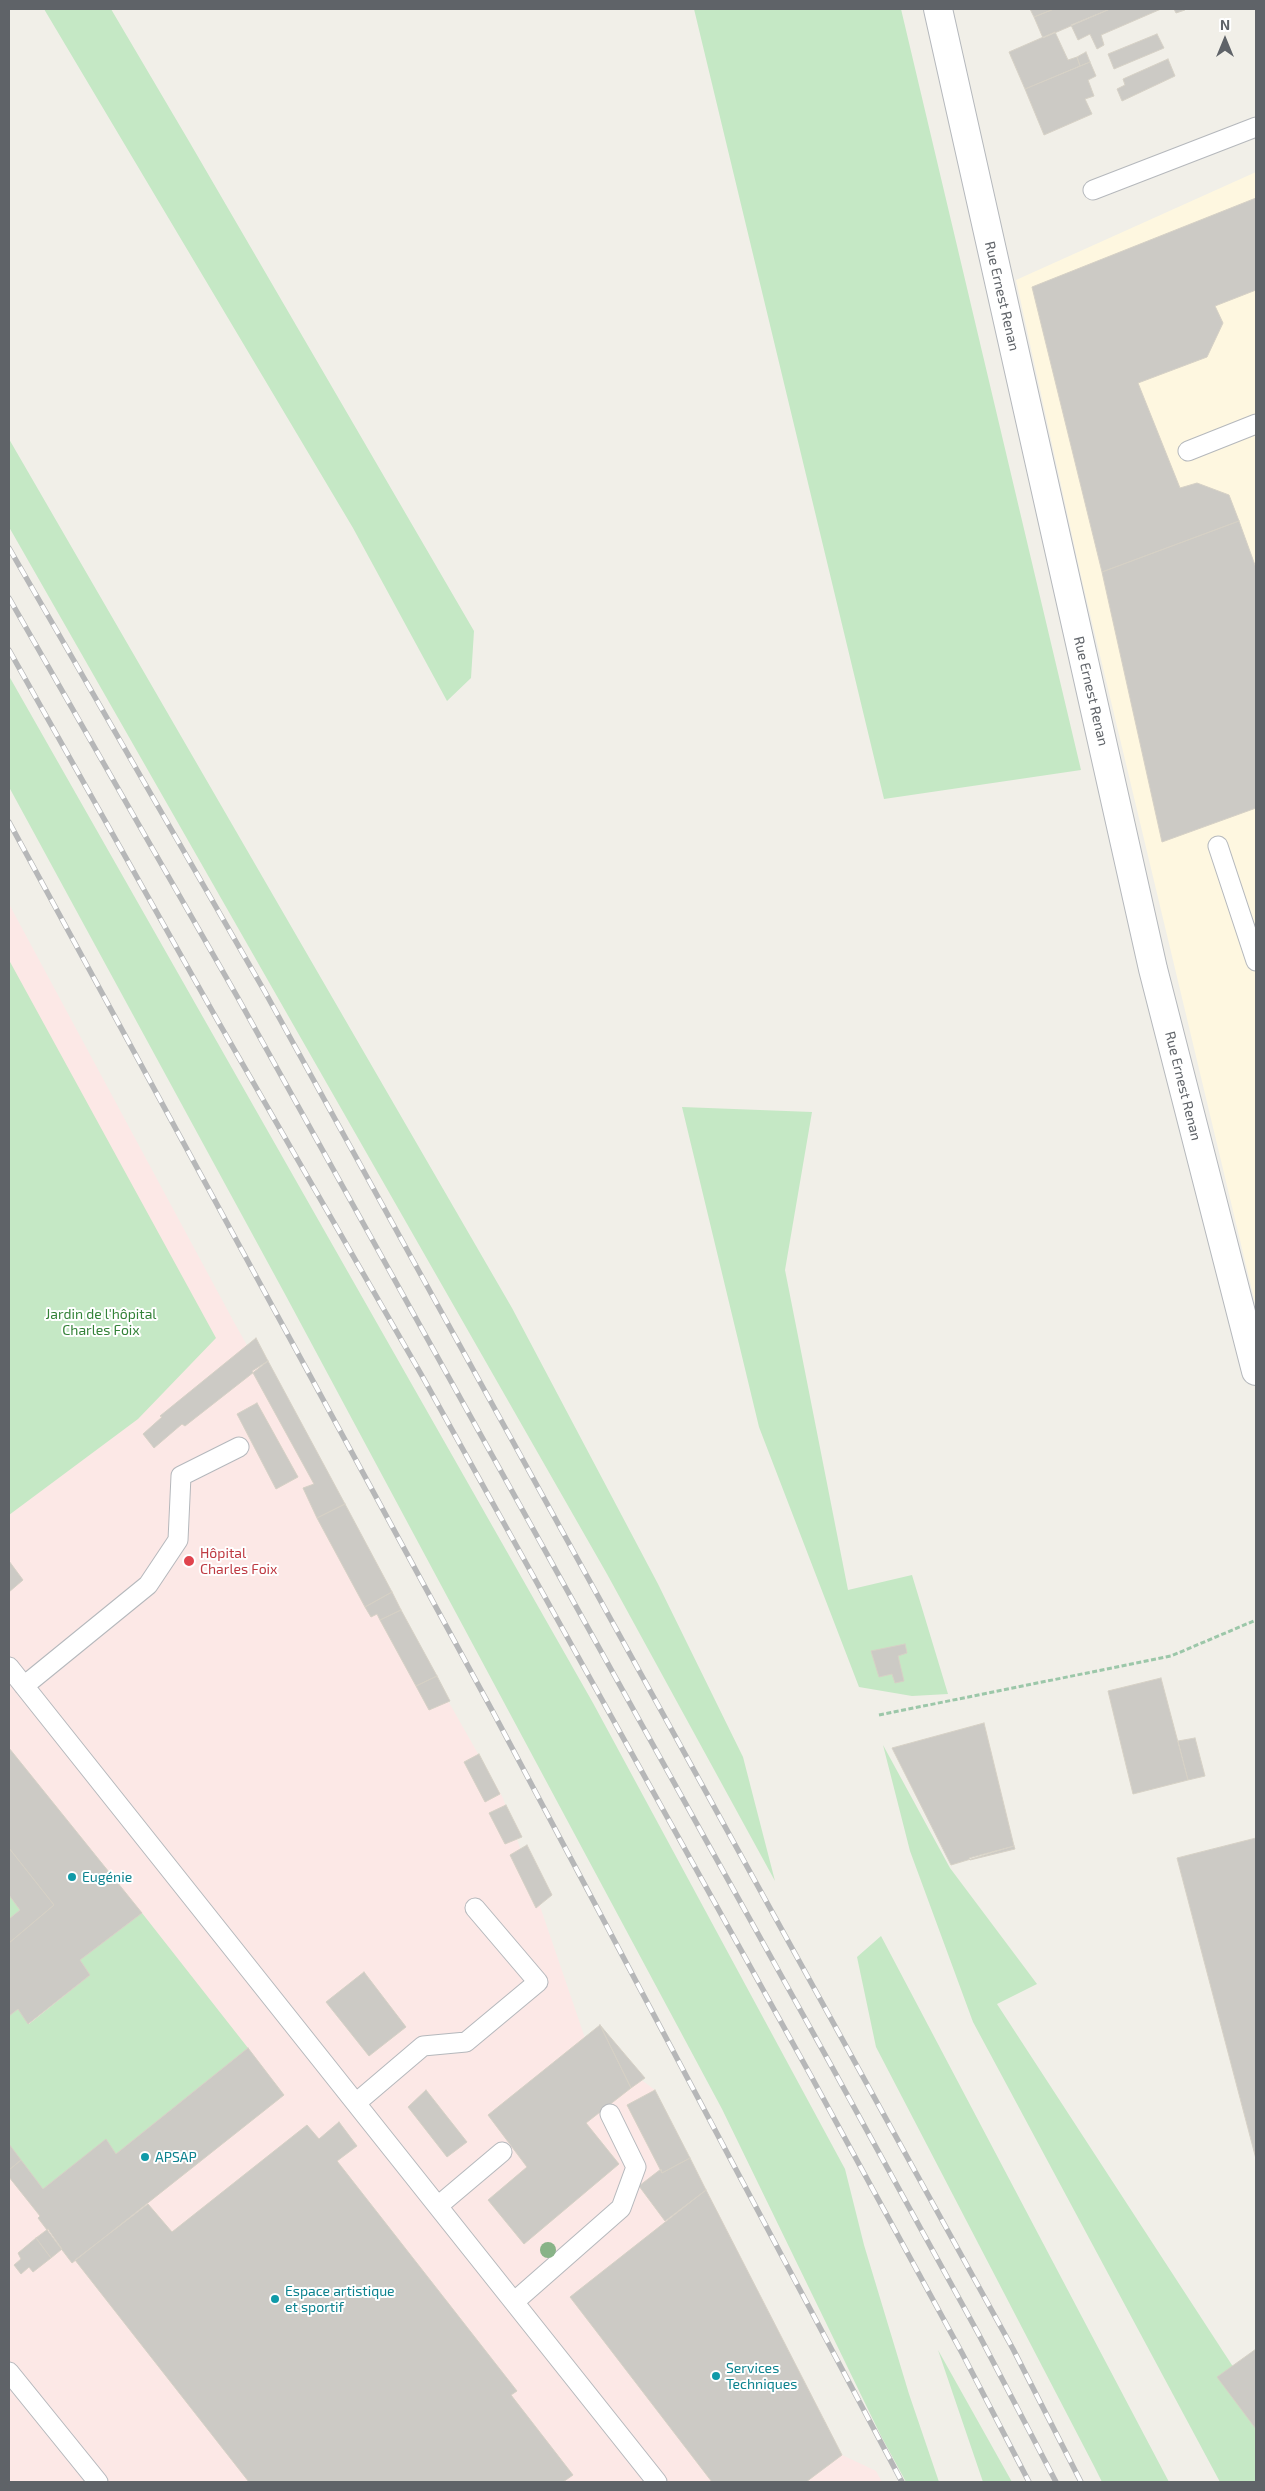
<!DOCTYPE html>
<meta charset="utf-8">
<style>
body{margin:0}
#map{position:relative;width:1265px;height:2491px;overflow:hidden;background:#f1efe8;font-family:"Exo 2",sans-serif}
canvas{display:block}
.frame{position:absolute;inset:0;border:10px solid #5f6368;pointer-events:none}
.north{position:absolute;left:1200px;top:15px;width:50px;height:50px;-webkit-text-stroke:4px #fff;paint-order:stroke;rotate:0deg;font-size:14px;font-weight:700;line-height:20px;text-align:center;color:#5f6368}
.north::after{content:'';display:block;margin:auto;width:18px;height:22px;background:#5f6368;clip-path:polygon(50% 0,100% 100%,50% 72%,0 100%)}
</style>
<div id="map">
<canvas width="1265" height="2491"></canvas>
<div class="frame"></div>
<div class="north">N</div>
</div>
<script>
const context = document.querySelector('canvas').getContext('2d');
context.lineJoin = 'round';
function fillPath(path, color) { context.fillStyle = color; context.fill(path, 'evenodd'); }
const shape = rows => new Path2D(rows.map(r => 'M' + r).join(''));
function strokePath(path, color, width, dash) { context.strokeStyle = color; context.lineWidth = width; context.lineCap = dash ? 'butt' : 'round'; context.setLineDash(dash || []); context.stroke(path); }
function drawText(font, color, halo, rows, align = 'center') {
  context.font = font + ' "Exo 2",sans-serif'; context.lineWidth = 4; context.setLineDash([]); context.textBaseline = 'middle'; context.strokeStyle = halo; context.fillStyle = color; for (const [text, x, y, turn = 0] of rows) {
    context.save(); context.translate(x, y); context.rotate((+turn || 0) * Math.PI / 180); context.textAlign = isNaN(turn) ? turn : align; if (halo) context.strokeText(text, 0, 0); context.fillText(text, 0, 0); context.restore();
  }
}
const commercial = shape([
 [1256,172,1256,1307,1081,576,1016,280]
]);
const medical = shape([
 [9,904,235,1324,503,1798,585,2038,655,2090,842,2455,876,2471,882,2482,9,2482]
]);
const green = shape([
 [44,9,111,9,190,143,474,631,471,678,447,701,353,528],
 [694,9,901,9,1081,770,884,799],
 [9,439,512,1308,658,1584,743,1757,775,1881,607,1574,9,527],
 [9,676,593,1703,845,2169,864,2245,909,2394,939,2482,906,2482,881,2436,722,2109,286,1296,9,787],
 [9,960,216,1338,138,1419,9,1515],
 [682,1107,812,1112,785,1270,848,1590,912,1575,948,1694,912,1696,859,1687,759,1427],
 [883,1745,950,1868,1037,1984,997,2004,1256,2402,1256,2482,1220,2482,973,2022,910,1851],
 [9,1895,20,1910,9,1919],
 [142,1913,248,2048,116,2154,106,2140,43,2189,9,2145,9,2016,18,2009,29,2024,90,1975,80,1960],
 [881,1936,1015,2190,1169,2482,1102,2482,1094,2466,876,2047,857,1957],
 [938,2350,1012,2482,983,2482]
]);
const building = shape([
 [1030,9,1054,9,1034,17,1030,9],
 [1054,9,1110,9,1043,38,1034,17,1054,9],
 [1110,9,1161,9,1101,35,1104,45,1097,49,1090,34,1078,40,1071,25,1110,9],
 [1174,9,1185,9,1185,10,1176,13,1174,9],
 [1055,32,1068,60,1077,57,1080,66,1025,89,1009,52,1055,32],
 [1157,34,1164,48,1114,69,1108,54,1157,34],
 [1086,52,1090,62,1080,66,1077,57,1086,52],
 [1168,59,1175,76,1122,101,1117,89,1125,85,1123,79,1168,59],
 [1090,62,1096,76,1088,80,1094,96,1085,99,1092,114,1044,135,1025,89,1090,62],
 [1256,198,1256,290,1215,306,1223,323,1207,357,1138,383,1180,488,1197,483,1229,495,1239,521,1102,572,1032,287,1256,198],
 [1239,521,1256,568,1256,808,1162,842,1102,572,1239,521],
 [256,1338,268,1361,185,1426,182,1424,154,1448,143,1434,162,1417,160,1416,256,1338],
 [268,1361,345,1504,317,1518,303,1488,314,1484,252,1371,268,1361],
 [257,1403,298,1477,276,1489,237,1414,257,1403],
 [345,1504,392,1592,365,1607,317,1518,345,1504],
 [9,1561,23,1580,9,1592,9,1561],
 [392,1592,401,1610,380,1620,377,1614,371,1617,365,1607,392,1592],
 [401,1610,437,1676,416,1686,380,1620,401,1610],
 [905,1644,907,1653,898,1656,904,1681,895,1683,892,1674,879,1677,871,1651,905,1644],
 [437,1676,450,1701,429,1710,416,1686,437,1676],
 [1161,1678,1188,1780,1133,1794,1108,1691,1161,1678],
 [984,1723,1014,1846,951,1865,892,1748,984,1723],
 [1195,1738,1205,1776,1188,1780,1178,1741,1195,1738],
 [9,1748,142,1913,80,1960,90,1975,28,2024,18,2009,9,2016,9,1943,54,1905,9,1848,9,1748],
 [479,1754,500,1794,485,1802,464,1762,479,1754],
 [506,1805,522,1837,505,1844,489,1813,506,1805],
 [1256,1838,1256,2159,1177,1858,1256,1838],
 [527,1845,552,1895,536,1908,510,1855,527,1845],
 [1014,1846,1015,1849,970,1860,969,1858,1014,1846],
 [9,1848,54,1905,9,1943,9,1919,20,1910,9,1895,9,1848],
 [364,1972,406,2027,369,2056,326,2002,364,1972],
 [600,2025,631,2088,586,2123,619,2164,524,2244,488,2200,527,2167,488,2115,600,2025],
 [600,2025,645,2078,631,2088,600,2025],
 [248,2048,284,2095,72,2263,38,2218,40,2216,9,2177,9,2170,21,2160,43,2189,106,2139,116,2154,248,2048],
 [426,2090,467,2142,447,2157,408,2107,426,2090],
 [655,2090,690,2158,662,2173,627,2105,655,2090],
 [339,2122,357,2146,337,2161,517,2391,511,2395,573,2475,563,2482,249,2482,75,2260,148,2204,172,2232,307,2125,319,2139,339,2122],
 [9,2144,21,2160,9,2170,9,2144],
 [690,2158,706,2190,665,2221,639,2186,661,2169,662,2173,690,2158],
 [706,2190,842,2455,806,2482,712,2482,570,2297,706,2190],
 [48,2229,62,2249,51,2258,36,2238,48,2229],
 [36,2238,51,2258,33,2272,29,2267,21,2274,14,2265,21,2259,18,2253,36,2238],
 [1256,2349,1256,2429,1217,2377,1256,2349]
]);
const path = shape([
 [879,1715,1171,1656,1256,1620]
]);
const lane = shape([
 [1093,190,1256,127],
 [1188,451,1256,424],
 [1218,846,1256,961],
 [9,1667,657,2482],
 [24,1686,148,1585,178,1540,181,1476,239,1447],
 [356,2103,423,2046,466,2042,538,1982,475,1908],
 [438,2206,502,2152],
 [514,2302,621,2208,636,2167,610,2114],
 [9,2372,98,2482]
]);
const street = shape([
 [938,9,1153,969,1256,1371]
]);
const rail = shape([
 [9,548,265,992,1013,2349,1081,2482],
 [9,598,238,998,832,2067,978,2333,1056,2482],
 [9,650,219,1023,421,1374,811,2076,962,2353,1029,2482],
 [9,822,493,1712,902,2482]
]);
const trees = [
 [548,2250]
];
const markers = [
 [189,1561,6,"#e0444e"],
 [72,1877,5,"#0f9aa8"],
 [145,2157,5,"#0f9aa8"],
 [275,2299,5,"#0f9aa8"],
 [716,2376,5,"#0f9aa8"]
];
const streetNames = [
 ["Rue Ernest Renan",1002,296,77],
 ["Rue Ernest Renan",1091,691,77],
 ["Rue Ernest Renan",1183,1086,76]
];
const parkNames = [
 ["Jardin de l'hôpital",101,1314],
 ["Charles Foix",101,1330]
];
const healthNames = [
 ["Hôpital",200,1553],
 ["Charles Foix",200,1569]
];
const cultureNames = [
 ["Eugénie",82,1877],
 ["APSAP",155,2157],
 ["Espace artistique",285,2291],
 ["et sportif",285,2307],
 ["Services",726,2368],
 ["Techniques",726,2384]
];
fillPath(commercial, '#fef7e0');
fillPath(medical, '#fce8e6');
fillPath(green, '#c5e8c5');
fillPath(building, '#cccac5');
strokePath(building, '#d6d1c6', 1);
strokePath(lane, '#b5b8bc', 21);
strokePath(street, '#b5b8bc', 30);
strokePath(path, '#9cc7a9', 3, [5, 2.5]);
strokePath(lane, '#fff', 19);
strokePath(street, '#fff', 28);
strokePath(rail, '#b6b7b8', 5.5);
strokePath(rail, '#fff', 4, [11]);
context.fillStyle = '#89b387';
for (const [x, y] of trees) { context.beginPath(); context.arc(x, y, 8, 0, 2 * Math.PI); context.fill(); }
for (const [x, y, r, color] of markers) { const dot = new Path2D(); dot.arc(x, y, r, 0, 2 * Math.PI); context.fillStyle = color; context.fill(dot); strokePath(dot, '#fff', 2); }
drawText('14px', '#5f6368', '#fff', streetNames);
drawText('14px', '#348238', '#fff', parkNames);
drawText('14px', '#be3a42', '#fff', healthNames, 'left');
drawText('14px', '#0d838f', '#fff', cultureNames, 'left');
</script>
